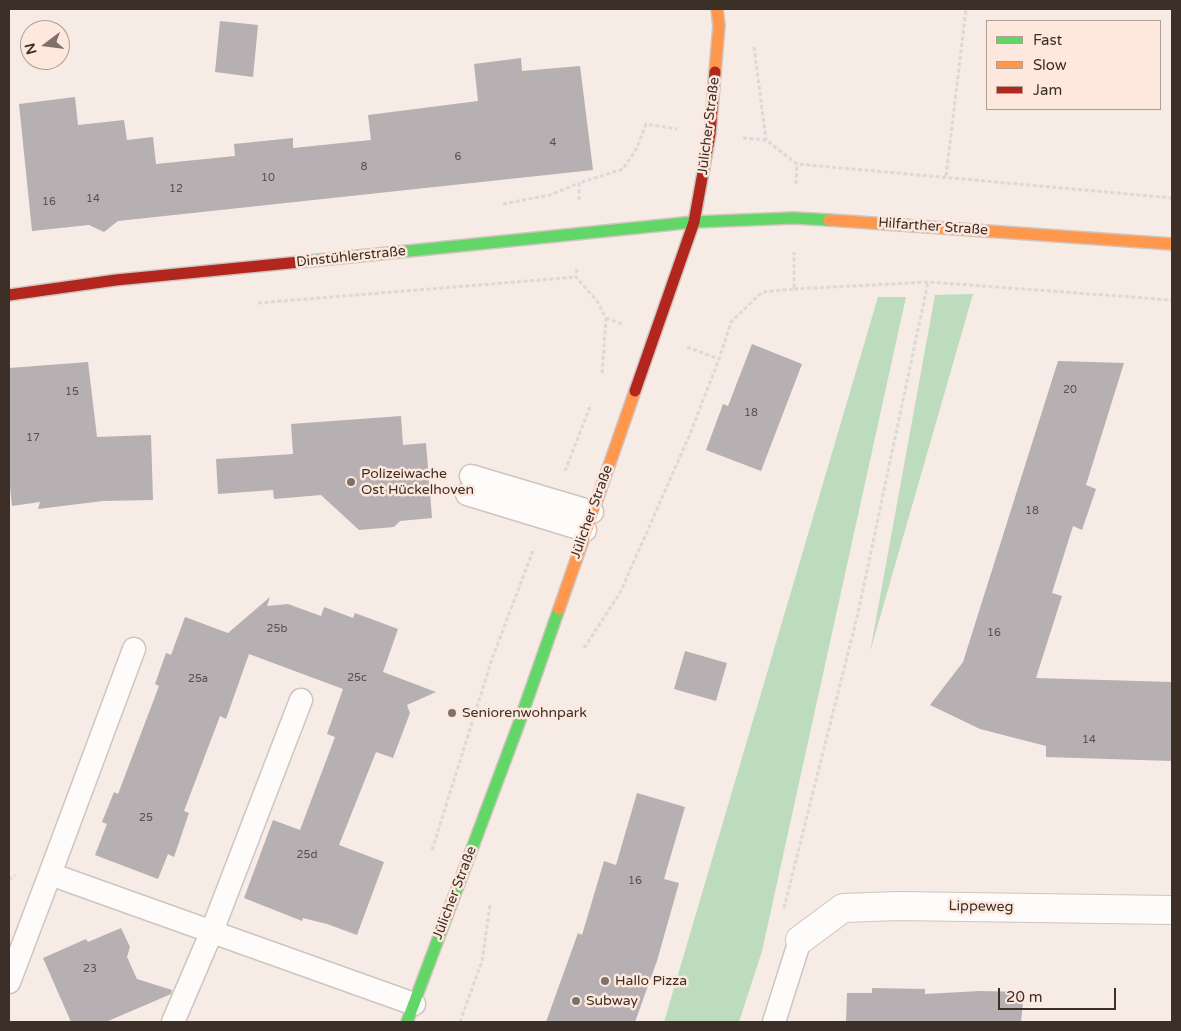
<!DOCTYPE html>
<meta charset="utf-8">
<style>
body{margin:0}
#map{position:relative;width:1181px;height:1031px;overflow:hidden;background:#f6ebe5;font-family:"Varela Round",sans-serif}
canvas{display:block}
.frame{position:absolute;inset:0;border:10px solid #3c2f28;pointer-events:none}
.legend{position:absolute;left:986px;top:20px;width:175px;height:90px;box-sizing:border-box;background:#fee8dd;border:1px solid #b09e95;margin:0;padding:6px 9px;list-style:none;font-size:15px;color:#3c2f28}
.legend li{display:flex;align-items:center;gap:10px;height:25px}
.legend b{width:25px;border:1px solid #b09e95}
.north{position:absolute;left:20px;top:20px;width:50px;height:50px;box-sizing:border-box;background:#fee8dd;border:1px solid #b09e95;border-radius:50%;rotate:255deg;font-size:14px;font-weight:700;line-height:20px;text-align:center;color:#3c2f28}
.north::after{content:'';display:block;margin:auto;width:18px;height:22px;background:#7d716a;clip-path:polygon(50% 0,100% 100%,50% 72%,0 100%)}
.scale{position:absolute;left:998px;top:988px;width:118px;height:22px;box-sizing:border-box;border:2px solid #3c2f28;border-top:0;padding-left:6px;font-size:15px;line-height:18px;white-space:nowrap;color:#3c2f28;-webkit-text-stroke:4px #fee8dd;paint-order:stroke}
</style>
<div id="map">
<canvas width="1181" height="1031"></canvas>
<div class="frame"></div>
<ul class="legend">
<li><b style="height:6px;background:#63d668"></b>Fast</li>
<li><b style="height:6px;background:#ff974d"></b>Slow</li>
<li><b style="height:6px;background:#b3261e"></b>Jam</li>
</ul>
<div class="north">N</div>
<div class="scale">20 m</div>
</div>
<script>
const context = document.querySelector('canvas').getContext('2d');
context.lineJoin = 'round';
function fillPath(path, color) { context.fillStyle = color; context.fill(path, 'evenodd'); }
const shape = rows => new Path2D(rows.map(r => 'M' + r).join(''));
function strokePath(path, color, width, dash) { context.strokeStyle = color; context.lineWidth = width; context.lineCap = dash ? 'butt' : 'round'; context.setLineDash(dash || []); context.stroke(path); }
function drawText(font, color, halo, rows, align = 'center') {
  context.font = font + ' "Varela Round",sans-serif'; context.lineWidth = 5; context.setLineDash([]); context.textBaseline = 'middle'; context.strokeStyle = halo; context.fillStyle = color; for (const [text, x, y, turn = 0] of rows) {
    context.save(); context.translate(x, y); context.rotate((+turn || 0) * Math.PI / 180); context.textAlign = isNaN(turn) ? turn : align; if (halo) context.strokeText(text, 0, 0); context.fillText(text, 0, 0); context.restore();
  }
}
const green = shape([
 [973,294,870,652,935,295],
 [878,297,906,297,762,951,739,1022,664,1022]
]);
const building = shape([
 [220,21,258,25,253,77,215,72],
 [521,58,522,71,580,66,593,170,118,221,104,232,89,225,32,231,19,104,75,97,78,125,124,120,127,140,153,137,156,164,235,156,234,144,293,138,293,148,371,140,368,115,478,101,474,64],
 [752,344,802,364,761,471,706,450,723,404,728,406],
 [1058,361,1124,363,1086,485,1096,489,1082,530,1073,526,1052,593,1062,596,1036,678,1172,682,1172,761,1046,757,1046,746,980,729,930,705,963,662],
 [88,362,97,437,151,435,153,500,103,501,38,509,40,502,12,506,9,477,9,368],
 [401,416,403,445,426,443,432,518,400,521,394,527,359,530,321,495,274,499,273,490,218,494,216,459,293,454,291,424],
 [270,597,267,606,288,604,321,616,324,607,353,618,355,613,398,629,383,672,436,692,407,705,410,713,393,758,376,752,339,845,384,862,357,935,327,924,303,918,302,921,244,898,273,820,300,830,335,737,327,734,343,689,249,654,226,719,220,716,184,811,189,813,174,857,168,854,158,879,95,855,107,824,102,822,114,792,118,794,159,686,155,684,166,653,171,655,185,617,228,633],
 [685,651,727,663,716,701,674,689],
 [637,793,685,807,664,879,679,883,657,961,635,1022,546,1022,578,933,582,935,604,861,616,865],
 [121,928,130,947,127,957,137,979,172,990,171,994,106,1022,71,1022,43,958,86,939,88,942],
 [872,988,925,989,925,994,980,991,1024,992,1021,1022,846,1022,847,993,872,993]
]);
const path = shape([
 [754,47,766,140],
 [743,138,766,140,797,164,1172,198],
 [946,176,966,9],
 [796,184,797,164],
 [579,200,579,183,623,169,637,148,646,124,677,129],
 [503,204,550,195,579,183],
 [577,269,576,277,597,301,606,318,602,375],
 [794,289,928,282,1172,300],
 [258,303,576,277],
 [606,318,622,324],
 [687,347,719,359],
 [565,471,591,404],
 [584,648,620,593,690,434,719,359,731,322,762,292,794,289,794,252],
 [432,850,492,659,534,548],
 [9,880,15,875],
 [784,908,858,613,928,282],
 [460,1022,482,961,490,905]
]);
const lane = shape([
 [471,476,592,512],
 [467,494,585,530],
 [50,874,134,649],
 [9,982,50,874,414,1004],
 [173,1022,212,931,301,700],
 [774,1022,800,940]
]);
const street = shape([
 [800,940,843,908,898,906,1172,910]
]);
const fast = shape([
 [310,261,694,222,794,218,829,220],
 [407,1022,518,726,559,609]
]);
const slow = shape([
 [715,72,719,26,717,9],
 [829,220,1172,244],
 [559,609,635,391]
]);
const jam = shape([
 [9,295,116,280,310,261],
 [635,391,694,222,710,134,715,72]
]);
const markers = [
 [351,482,5,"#7d716a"],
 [452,713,5,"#7d716a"],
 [605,981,5,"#7d716a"],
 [576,1001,5,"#7d716a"]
];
const numberNames = [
 ["4",553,143],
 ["6",458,157],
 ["8",364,167],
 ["10",268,178],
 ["12",176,189],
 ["14",93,199],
 ["16",49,202],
 ["20",1070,390],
 ["15",72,392],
 ["18",751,413],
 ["17",33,438],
 ["18",1032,511],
 ["25b",277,629],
 ["16",994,633],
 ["25c",357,678],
 ["25a",198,679],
 ["14",1089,740],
 ["25",146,818],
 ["25d",307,855],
 ["16",635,881],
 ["23",90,969]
];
const streetNames = [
 ["Jülicher Straße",709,126,-83],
 ["Hilfarther Straße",933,227,4],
 ["Dinstühlerstraße",351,257,-6],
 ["Jülicher Straße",592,512,-70],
 ["Jülicher Straße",455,893,-69],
 ["Lippeweg",981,907,1]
];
const poiNames = [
 ["Polizeiwache",361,474],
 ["Ost Hückelhoven",361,490],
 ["Seniorenwohnpark",462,713],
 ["Hallo Pizza",615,981],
 ["Subway",586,1001]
];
fillPath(green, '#bddcbe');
fillPath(building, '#b6b0b3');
strokePath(lane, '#cfc4be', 25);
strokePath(street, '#cfc4be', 30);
strokePath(fast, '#cfc4be', 14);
strokePath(slow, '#cfc4be', 14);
strokePath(jam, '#cfc4be', 14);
strokePath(path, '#dcd9d7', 3, [4, 2.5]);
strokePath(lane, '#fefcfb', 22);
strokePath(street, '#fefcfb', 28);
strokePath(fast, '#63d668', 11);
strokePath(slow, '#ff974d', 11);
strokePath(jam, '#b3261e', 11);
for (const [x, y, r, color] of markers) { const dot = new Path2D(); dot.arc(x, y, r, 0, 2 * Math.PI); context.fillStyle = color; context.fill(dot); strokePath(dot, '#fee8dd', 2); }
drawText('11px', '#5a4f4b', null, numberNames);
drawText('14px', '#3c2f28', '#fee8dd', streetNames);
drawText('14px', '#3c2f28', '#fee8dd', poiNames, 'left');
</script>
